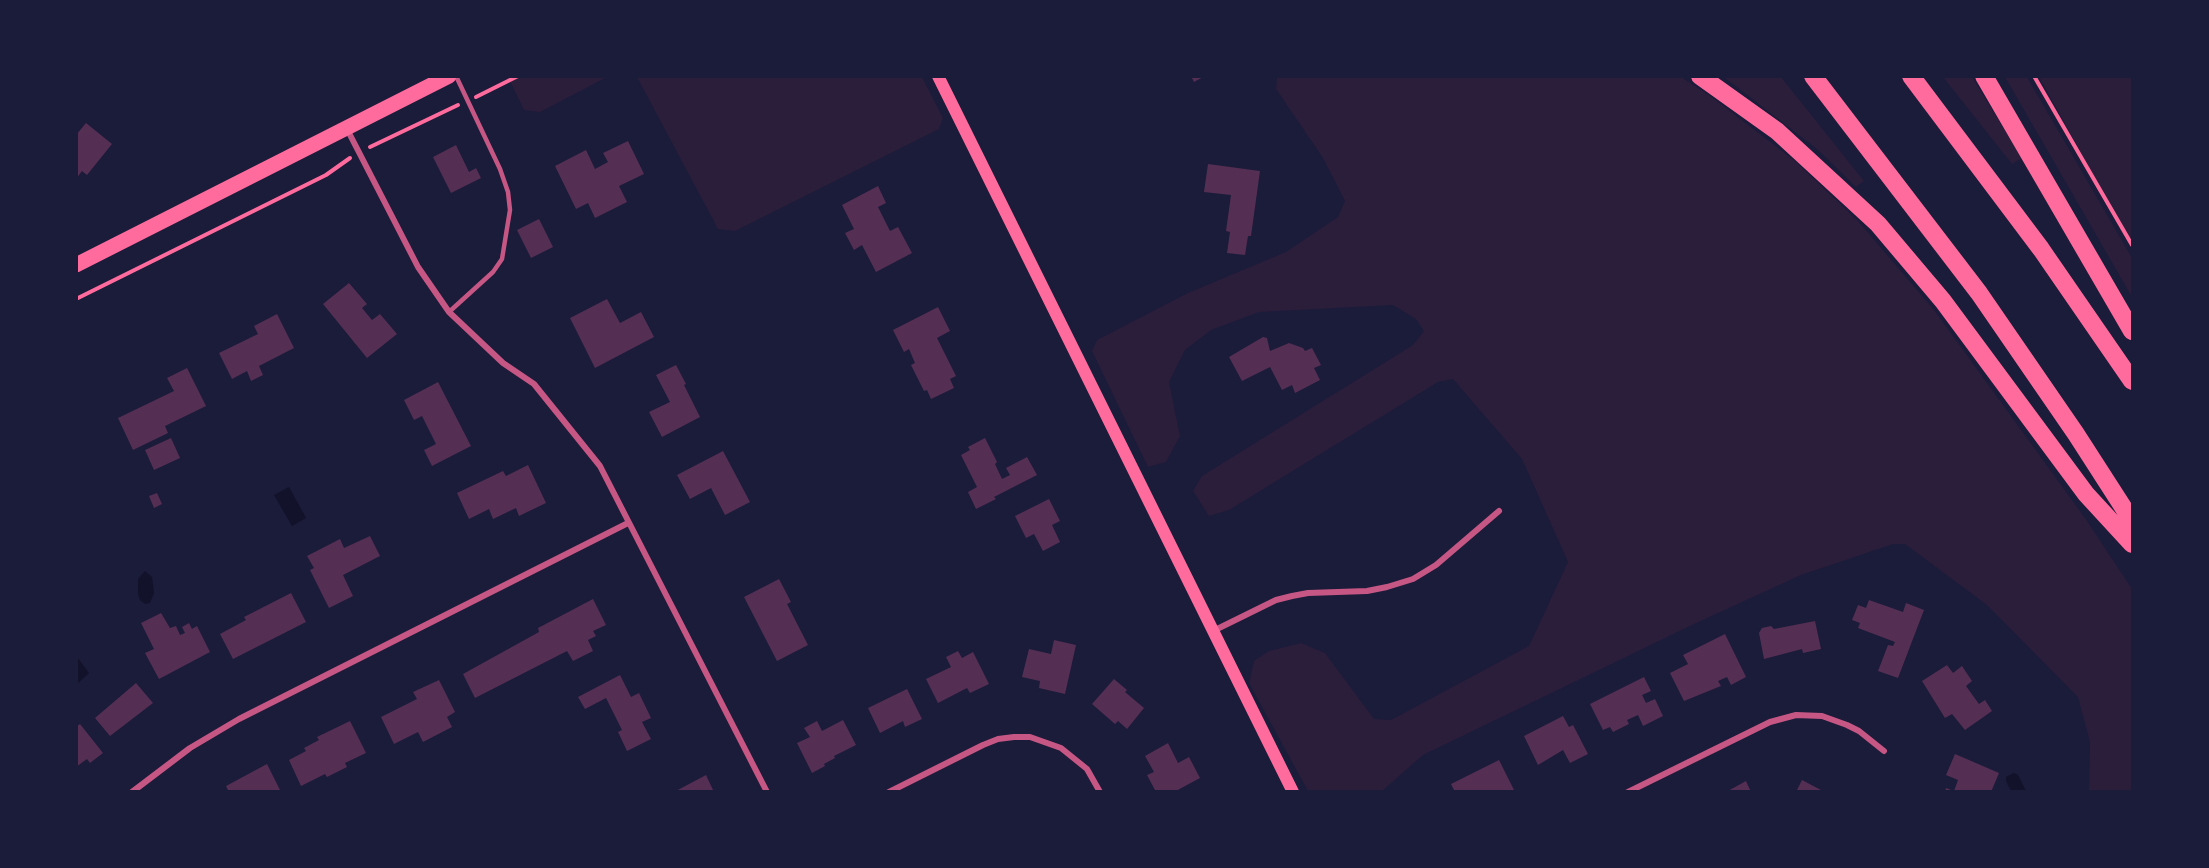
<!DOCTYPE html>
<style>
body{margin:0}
#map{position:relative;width:2209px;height:868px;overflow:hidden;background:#1b1b3a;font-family:Commissioner,sans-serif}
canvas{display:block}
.frame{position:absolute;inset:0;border:78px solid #1b1b3a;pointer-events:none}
</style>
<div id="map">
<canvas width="2209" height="868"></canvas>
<div class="frame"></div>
</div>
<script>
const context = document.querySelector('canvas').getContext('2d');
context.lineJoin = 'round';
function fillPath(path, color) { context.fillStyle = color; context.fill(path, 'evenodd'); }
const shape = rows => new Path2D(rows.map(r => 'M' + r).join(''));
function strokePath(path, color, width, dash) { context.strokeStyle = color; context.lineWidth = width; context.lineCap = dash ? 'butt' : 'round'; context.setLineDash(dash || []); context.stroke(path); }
const green = shape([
 [508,77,607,77,540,112,524,110],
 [637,77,922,77,943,118,939,129,735,231,718,229],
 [1277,77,1681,77,1709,95,1795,161,1858,221,1934,310,2085,518,2132,589,2132,791,2089,791,2090,742,2078,697,1987,605,1905,544,1893,544,1801,575,1692,625,1423,755,1382,791,1308,791,1249,683,1254,661,1269,651,1301,643,1325,653,1374,719,1391,720,1529,646,1568,562,1522,459,1453,379,1438,382,1229,510,1209,516,1193,491,1202,476,1413,345,1424,331,1416,319,1393,305,1259,312,1211,330,1185,350,1169,382,1180,436,1166,462,1148,467,1092,351,1097,340,1188,293,1286,252,1338,217,1345,201,1323,158,1276,89],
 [1724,77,1781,77,1864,181,1856,187,1817,149],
 [1943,77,1972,77,2022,158,2012,164],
 [2005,77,2027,77,2132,258,2132,297],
 [2039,77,2132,77,2132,244]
]);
const water = shape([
 [289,487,306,518,292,526,274,495],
 [145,571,152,577,154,593,150,603,145,604,140,600,138,594,138,579],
 [77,657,89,673,77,684,76,684],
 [2014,773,2018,775,2026,791,2011,791,2006,781,2006,777]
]);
const building = shape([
 [1191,76,1205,76,1194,82],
 [86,123,112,144,87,175,82,171,76,179,76,135],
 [628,141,644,174,619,186,627,202,595,218,588,203,576,209,555,166,586,150,595,169,608,162,603,153],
 [456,145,469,172,476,168,481,178,451,193,433,157],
 [1208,164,1260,171,1251,236,1248,236,1245,255,1227,253,1230,232,1226,231,1231,195,1204,192],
 [878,186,886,203,878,207,890,231,898,227,912,253,876,272,862,245,854,250,845,233,854,229,842,205],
 [539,219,553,247,531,258,517,230],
 [349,283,367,304,362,308,372,320,380,314,397,334,367,358,323,304],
 [607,299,620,323,641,312,654,337,595,368,570,318],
 [938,307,950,331,937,338,956,376,950,379,954,388,931,399,927,390,924,391,911,365,915,363,909,349,904,352,893,330],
 [277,314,294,348,259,366,263,375,251,381,247,371,232,379,219,353,258,334,254,326],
 [1263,337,1267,338,1270,351,1289,343,1303,348,1305,351,1312,348,1321,365,1314,368,1320,380,1295,393,1292,385,1282,390,1270,367,1242,381,1229,357],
 [676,365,686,384,684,385,700,417,662,437,649,412,670,402,656,375],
 [187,368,206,406,165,426,168,433,133,450,118,418,174,391,167,378],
 [438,382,471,446,432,466,424,450,436,444,422,416,414,420,404,400],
 [171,438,180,458,154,470,145,450],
 [985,438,997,462,995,464,1002,479,1010,475,1006,468,1027,457,1037,475,994,497,996,499,976,509,968,492,977,487,961,455,970,450,968,447],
 [723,451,750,502,725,515,711,488,690,499,677,475],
 [528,465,546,503,519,516,516,508,493,519,489,509,469,519,457,493,503,471,506,476],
 [157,493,162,504,154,508,149,496],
 [1049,499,1060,521,1052,525,1060,542,1043,551,1034,534,1026,538,1015,516],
 [370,536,380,556,343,575,353,596,329,608,310,570,314,568,307,556,340,539,344,548],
 [779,579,791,602,787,604,808,645,777,661,744,597],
 [291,593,306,622,233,659,220,634,246,620,244,617],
 [593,599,606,625,593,631,596,636,588,640,593,651,573,661,567,651,475,698,463,674,539,632,538,628],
 [1869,600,1903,612,1906,603,1924,610,1898,678,1878,671,1888,645,1893,646,1895,642,1858,628,1860,623,1852,620,1858,605,1866,608],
 [161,613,170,628,176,626,180,635,185,633,182,627,189,623,192,629,197,626,210,652,159,679,145,653,154,649,141,623],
 [1815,621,1821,649,1803,653,1802,649,1764,659,1759,633,1762,628,1771,626,1774,629],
 [1725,634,1746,677,1731,685,1727,677,1718,681,1721,686,1684,701,1670,673,1688,664,1683,655],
 [1054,640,1076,645,1065,694,1039,688,1040,681,1022,677,1029,649,1051,654],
 [958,651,962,658,973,652,989,684,970,693,967,688,938,703,926,679,951,667,946,657],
 [1947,665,1953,673,1962,666,1972,681,1966,686,1979,704,1985,700,1992,711,1965,730,1952,714,1945,718,1922,681],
 [620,675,631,697,639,693,651,718,642,722,651,739,627,751,618,732,622,730,606,698,585,709,578,697],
 [1644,677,1651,691,1642,695,1646,703,1655,699,1663,716,1643,726,1638,715,1627,720,1629,724,1613,732,1610,727,1603,730,1590,704],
 [1114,679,1127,690,1125,692,1144,708,1127,729,1118,721,1115,724,1092,704],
 [439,680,455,712,447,717,452,727,423,742,418,732,394,744,381,717,417,699,413,692],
 [136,683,153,703,110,736,95,718],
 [907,689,922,719,905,727,903,721,880,733,868,708],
 [1563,716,1569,727,1573,725,1588,754,1570,763,1563,750,1538,765,1524,736],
 [843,720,856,745,834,756,835,758,824,764,825,766,812,773,797,743,810,737,804,728,817,721,822,731],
 [350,721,366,753,345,763,347,767,327,777,325,774,301,786,289,760,306,751,304,748,319,740,317,737],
 [80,724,103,753,90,763,87,759,76,767,76,727],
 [1168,743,1178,763,1189,757,1200,778,1174,792,1156,792,1147,775,1154,772,1145,756],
 [1955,754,1999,773,1991,792,1945,792,1946,788,1954,791,1958,780,1946,775],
 [1499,760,1515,792,1455,792,1451,784],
 [267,764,281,792,229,792,226,786],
 [706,775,714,792,674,792],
 [1802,780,1821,790,1820,792,1796,792],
 [1746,781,1751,792,1726,792]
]);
const path = shape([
 [2034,76,2132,245],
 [476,97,518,76],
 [370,147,458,105],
 [76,299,326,175,350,158]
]);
const service = shape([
 [449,312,493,272,502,259,510,210,508,192,500,169,456,76]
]);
const minor = shape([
 [347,129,418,267,449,312,503,363,534,384,600,466,767,792],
 [1213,631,1276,600,1292,596,1308,593,1367,591,1387,587,1413,579,1436,565,1499,511],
 [132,792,190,748,239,719,628,523],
 [889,792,983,745,998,739,1014,737,1030,737,1061,748,1087,769,1100,792],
 [1628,792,1770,722,1796,715,1822,716,1847,725,1859,731,1884,751]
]);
const secondary = shape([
 [938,76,1293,792]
]);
const primary = shape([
 [76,265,449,76]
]);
const motorway = shape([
 [1700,76,1777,131,1878,224,1943,301,2086,494,2132,544],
 [1813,76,1979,293,2076,434,2132,521],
 [1911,76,2041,249,2132,381],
 [1984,76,2132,331]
]);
fillPath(green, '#2a1e3b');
fillPath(water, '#12122b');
fillPath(building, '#542f53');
strokePath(path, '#ff6b9d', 4);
strokePath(service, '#c65784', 4.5);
strokePath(minor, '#c65784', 6);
strokePath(secondary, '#ff6b9d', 12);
strokePath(primary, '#ff6b9d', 15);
strokePath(motorway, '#ff6b9d', 18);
</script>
